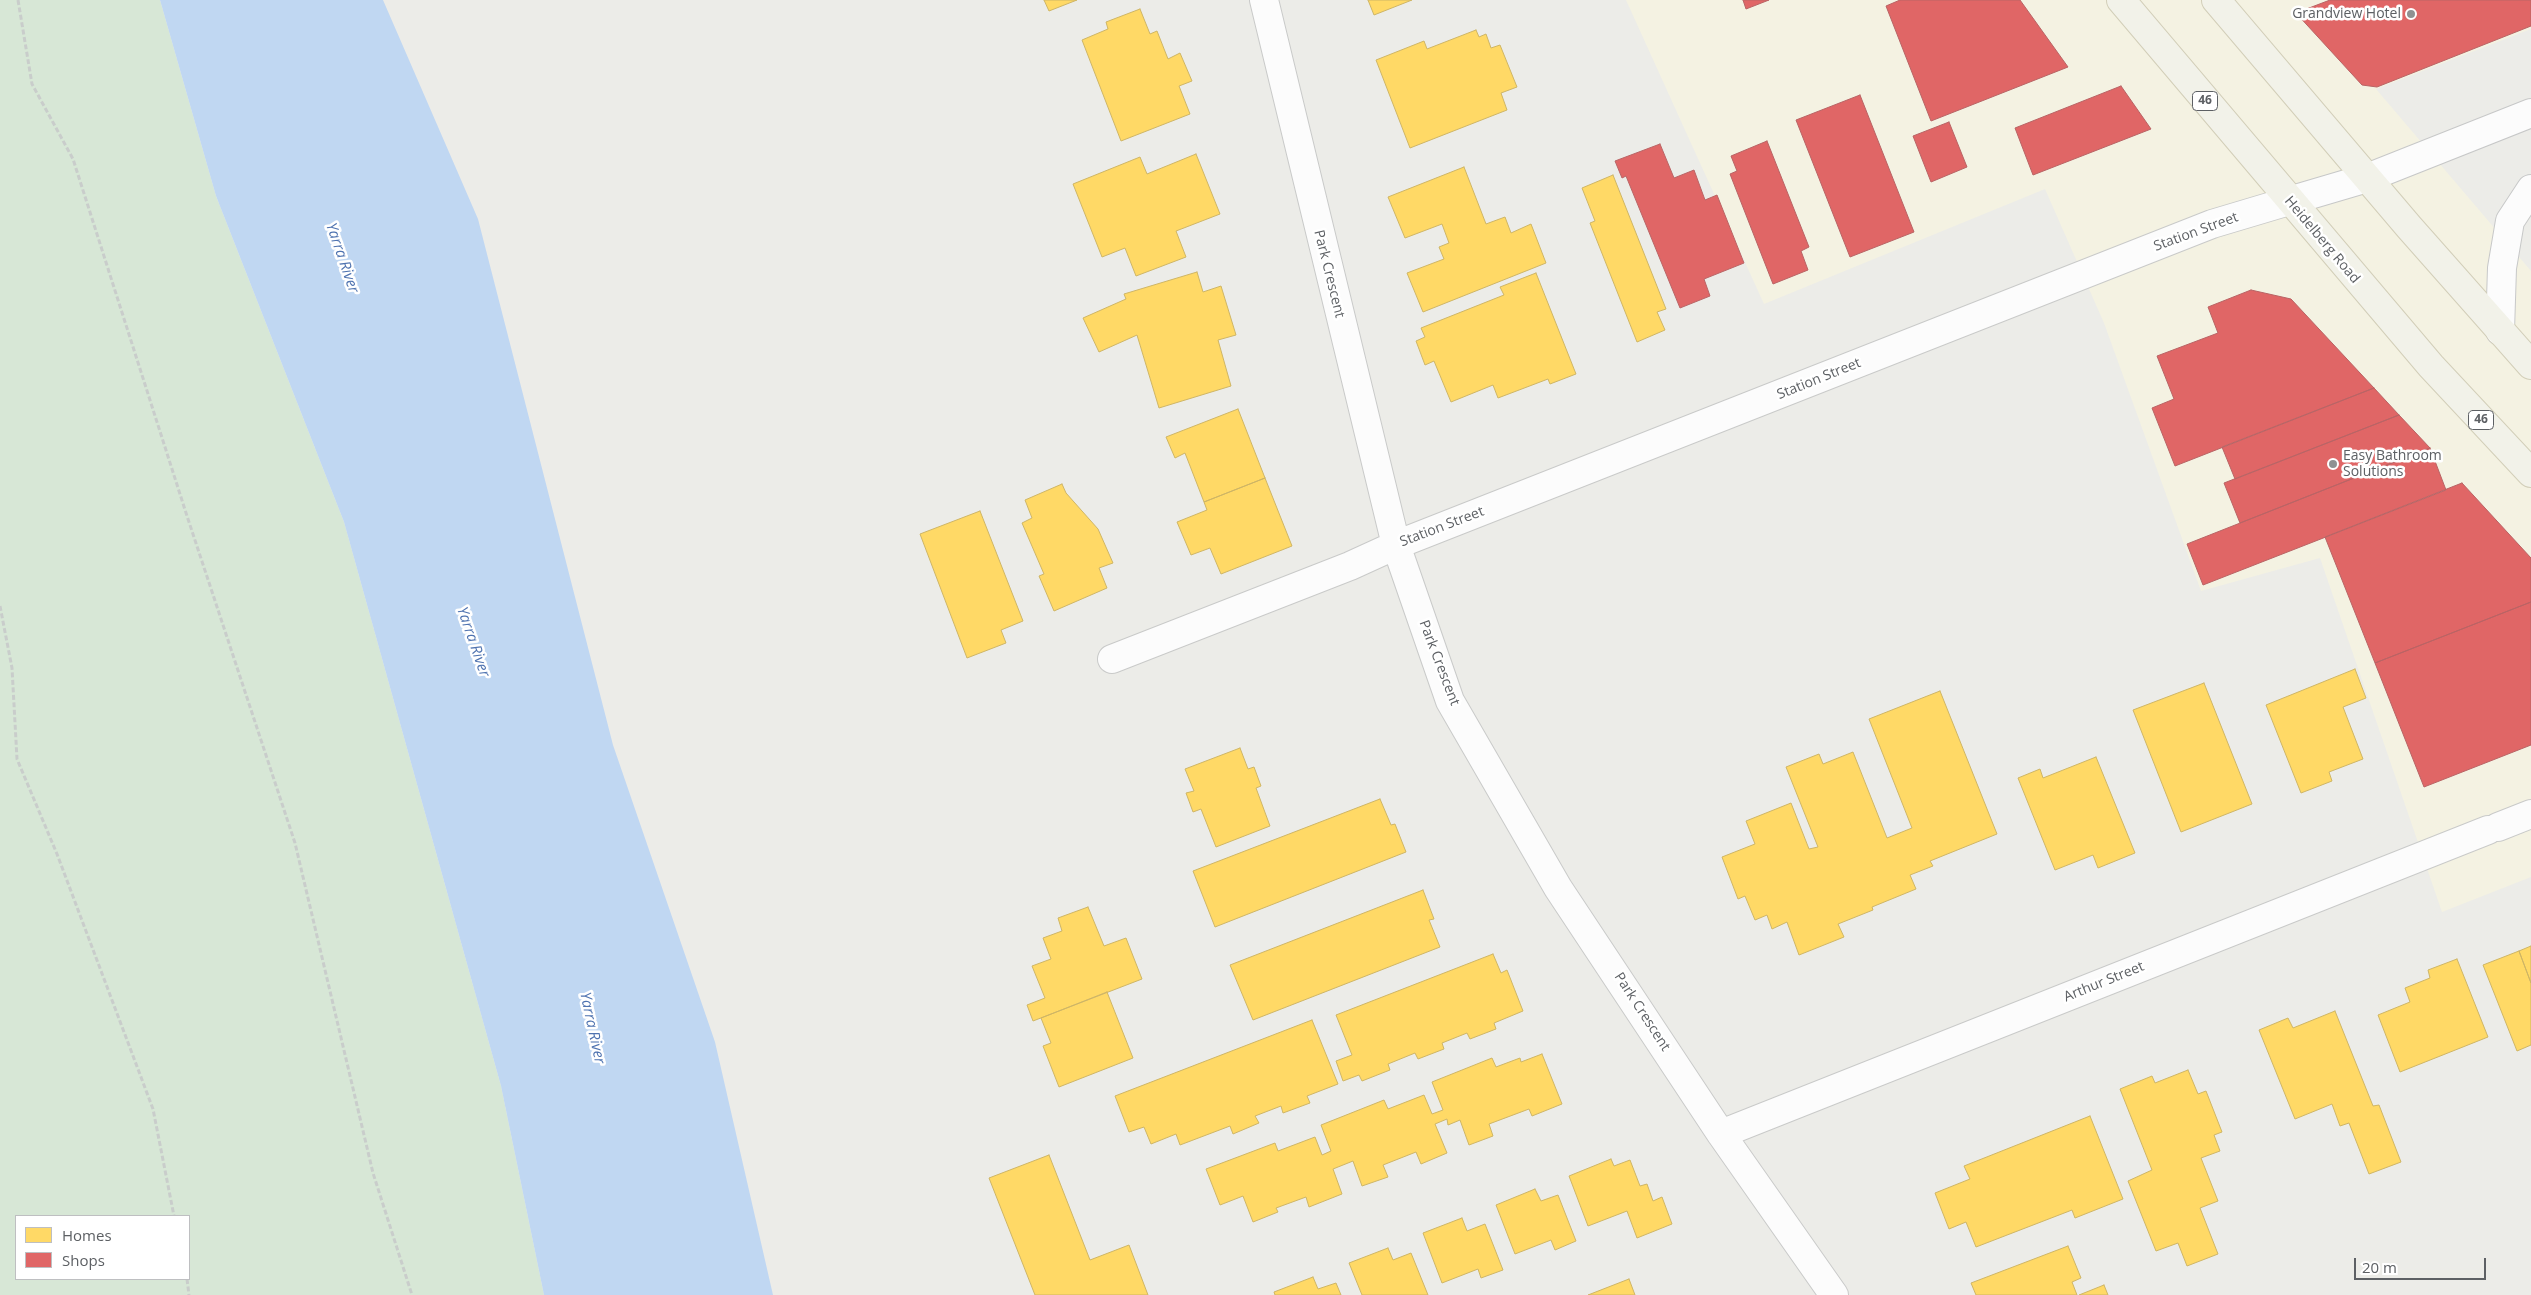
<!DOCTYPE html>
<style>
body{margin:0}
#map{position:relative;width:2531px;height:1295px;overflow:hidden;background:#ecece8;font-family:"Open Sans",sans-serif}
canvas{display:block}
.legend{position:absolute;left:15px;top:1215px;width:175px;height:65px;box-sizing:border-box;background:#fff;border:1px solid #bebfc1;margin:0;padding:6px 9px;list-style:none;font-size:15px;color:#5d6064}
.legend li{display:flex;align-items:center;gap:10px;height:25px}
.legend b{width:25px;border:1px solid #bebfc1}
.scale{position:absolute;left:2354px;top:1258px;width:132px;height:22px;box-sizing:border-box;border:2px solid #5d6064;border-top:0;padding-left:6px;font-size:15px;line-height:18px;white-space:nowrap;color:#5d6064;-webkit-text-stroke:4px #fff;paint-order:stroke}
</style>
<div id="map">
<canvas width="2531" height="1295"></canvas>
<ul class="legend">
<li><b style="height:14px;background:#ffd966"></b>Homes</li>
<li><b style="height:14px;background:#e06666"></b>Shops</li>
</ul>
<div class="scale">20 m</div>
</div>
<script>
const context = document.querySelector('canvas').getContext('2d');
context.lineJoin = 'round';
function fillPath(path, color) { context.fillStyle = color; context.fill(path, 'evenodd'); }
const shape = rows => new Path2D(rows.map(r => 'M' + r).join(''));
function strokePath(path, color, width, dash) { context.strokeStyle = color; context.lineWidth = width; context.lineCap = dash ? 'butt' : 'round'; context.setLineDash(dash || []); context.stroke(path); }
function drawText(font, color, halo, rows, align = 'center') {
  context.font = font + ' "Open Sans",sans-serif'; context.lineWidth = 5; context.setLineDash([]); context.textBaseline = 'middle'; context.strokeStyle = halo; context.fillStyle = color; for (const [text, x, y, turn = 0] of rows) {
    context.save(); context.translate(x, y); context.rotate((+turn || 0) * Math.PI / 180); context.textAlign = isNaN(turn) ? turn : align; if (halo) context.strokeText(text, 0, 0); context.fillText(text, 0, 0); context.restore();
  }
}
const commercial = shape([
 [1626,0,2531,0,2531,29,2376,89,2531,271,2531,877,2442,912,2320,558,2201,591,2104,323,2045,189,1764,304]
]);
const green = shape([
 [0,0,160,0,216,196,344,522,501,1086,544,1295,0,1295],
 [16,1216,189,1216,189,1279,16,1279]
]);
const water = shape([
 [160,0,383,0,478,219,613,745,715,1042,773,1295,544,1295,501,1086,344,522,216,196]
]);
const homes = shape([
 [1044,0,1077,0,1049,11,1044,0],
 [1368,0,1412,0,1374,15,1368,0],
 [1140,9,1150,34,1157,31,1168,59,1180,53,1192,81,1179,86,1190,114,1121,141,1082,40,1108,29,1106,22,1140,9],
 [1476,30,1479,37,1486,34,1491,48,1500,45,1517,87,1501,93,1507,110,1410,148,1376,60,1424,41,1427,49,1476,30],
 [1196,154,1220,214,1176,231,1186,257,1136,276,1125,248,1102,257,1073,184,1140,157,1147,174,1196,154],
 [1464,167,1486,224,1505,217,1511,233,1531,224,1546,263,1423,312,1407,273,1444,259,1439,247,1449,243,1442,224,1405,238,1388,197,1464,167],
 [1613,175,1666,309,1657,312,1665,330,1637,342,1590,223,1595,221,1582,188,1613,175],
 [1197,272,1203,292,1221,286,1236,335,1218,340,1231,386,1159,408,1137,335,1099,352,1083,318,1126,299,1124,294,1197,272],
 [1536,273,1576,374,1550,384,1548,379,1498,398,1493,385,1451,402,1434,361,1425,365,1416,341,1425,337,1421,328,1504,295,1500,287,1536,273],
 [1238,409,1265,478,1204,502,1185,453,1175,458,1166,437,1238,409],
 [1265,478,1292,546,1221,574,1210,548,1191,555,1177,522,1207,510,1204,502,1265,478],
 [1062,484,1066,493,1098,529,1113,563,1099,568,1107,588,1054,611,1039,576,1044,574,1022,523,1032,518,1025,500,1062,484],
 [980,511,1023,621,1001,630,1006,643,967,658,920,534,980,511],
 [2355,669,2366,698,2343,707,2363,759,2329,772,2332,781,2301,793,2266,705,2355,669],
 [2204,683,2252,804,2181,832,2133,710,2204,683],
 [1940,691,1997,834,1930,861,1933,866,1910,875,1916,889,1872,907,1873,910,1838,924,1844,937,1799,955,1787,922,1772,929,1767,915,1755,920,1745,896,1738,899,1722,857,1755,844,1746,821,1791,803,1809,849,1818,847,1786,767,1819,754,1823,764,1853,752,1887,838,1912,828,1869,719,1940,691],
 [1240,748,1248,769,1254,767,1261,786,1256,788,1270,826,1216,847,1201,809,1193,812,1186,793,1194,791,1185,769,1240,748],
 [2096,757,2135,853,2098,868,2093,855,2055,870,2018,778,2040,769,2043,778,2096,757],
 [1380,799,1391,825,1395,824,1406,852,1215,927,1193,871,1380,799],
 [1423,890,1434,919,1429,920,1440,947,1253,1020,1230,965,1423,890],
 [1088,907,1104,946,1126,938,1142,979,1033,1021,1027,1005,1045,998,1032,966,1051,959,1043,938,1062,931,1058,918,1088,907],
 [2531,946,2531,983,2519,951,2531,946],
 [2519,951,2531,983,2531,1045,2517,1051,2483,965,2519,951],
 [1493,954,1501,973,1507,970,1523,1011,1494,1023,1496,1029,1470,1039,1467,1033,1442,1043,1444,1049,1418,1059,1415,1053,1388,1064,1390,1070,1362,1081,1359,1075,1343,1081,1336,1061,1352,1055,1336,1015,1493,954],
 [2457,959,2488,1037,2400,1072,2378,1015,2410,1002,2405,988,2430,978,2428,970,2457,959],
 [1107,992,1133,1058,1059,1087,1043,1046,1051,1043,1041,1018,1107,992],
 [2335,1011,2373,1106,2379,1105,2401,1162,2369,1174,2349,1123,2340,1126,2332,1104,2295,1119,2259,1030,2288,1018,2293,1028,2335,1011],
 [1312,1020,1338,1084,1307,1096,1310,1103,1283,1113,1281,1106,1255,1116,1259,1123,1233,1134,1230,1126,1180,1145,1176,1134,1151,1144,1144,1127,1129,1132,1115,1096,1312,1020],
 [1542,1054,1562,1104,1532,1116,1529,1109,1489,1124,1493,1136,1469,1145,1460,1120,1448,1125,1447,1119,1435,1124,1447,1153,1421,1164,1416,1152,1383,1165,1388,1177,1362,1186,1353,1161,1333,1169,1342,1194,1309,1207,1306,1197,1276,1208,1278,1212,1253,1222,1243,1196,1220,1205,1206,1169,1275,1143,1278,1151,1315,1137,1322,1155,1331,1151,1321,1125,1384,1100,1388,1109,1424,1095,1432,1114,1443,1110,1432,1082,1492,1058,1496,1067,1520,1058,1521,1062,1542,1054],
 [2188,1070,2198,1094,2206,1091,2222,1132,2214,1135,2220,1151,2201,1158,2218,1201,2200,1208,2218,1254,2187,1266,2178,1243,2156,1251,2128,1181,2152,1170,2120,1089,2152,1076,2155,1083,2188,1070],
 [2090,1116,2123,1199,2075,1218,2072,1210,1976,1247,1966,1222,1949,1229,1935,1193,1970,1179,1964,1166,2090,1116],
 [1049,1155,1090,1260,1129,1245,1148,1295,1035,1295,989,1178,1049,1155],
 [1611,1159,1614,1166,1630,1160,1640,1186,1647,1184,1653,1201,1662,1197,1672,1224,1637,1238,1627,1211,1588,1226,1569,1176,1611,1159],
 [1535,1189,1541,1201,1558,1195,1576,1241,1555,1250,1551,1240,1515,1254,1496,1205,1535,1189],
 [1462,1218,1467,1231,1485,1224,1503,1270,1481,1278,1478,1269,1442,1283,1423,1233,1462,1218],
 [2068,1246,2081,1278,2072,1282,2077,1295,1976,1295,1971,1283,2068,1246],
 [1388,1248,1393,1260,1411,1253,1428,1295,1362,1295,1349,1263,1388,1248],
 [1313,1277,1318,1289,1336,1283,1341,1295,1275,1295,1274,1292,1313,1277],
 [1629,1279,1635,1295,1588,1295,1629,1279],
 [2104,1285,2108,1295,2079,1295,2104,1285]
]);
const shops = shape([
 [1743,0,1769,0,1746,9,1743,0],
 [1900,0,2020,0,2068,67,1931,121,1886,6,1900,0],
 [2330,0,2531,0,2531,26,2377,87,2362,85,2296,13,2330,0],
 [2121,86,2151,129,2033,175,2015,128,2121,86],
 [1860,95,1914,232,1850,257,1796,120,1860,95],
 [1949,122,1967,167,1931,182,1913,136,1949,122],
 [1767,141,1809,247,1801,251,1808,270,1773,284,1730,174,1737,171,1731,156,1767,141],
 [1660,144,1674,178,1694,170,1705,200,1717,195,1744,263,1704,279,1710,296,1680,308,1626,176,1622,178,1615,161,1660,144],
 [2251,290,2291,299,2374,388,2175,466,2152,408,2174,399,2157,356,2218,333,2208,307,2251,290],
 [2374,388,2399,415,2235,479,2222,447,2374,388],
 [2399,415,2430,448,2240,523,2224,483,2399,415],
 [2430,448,2446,490,2203,585,2187,544,2430,448],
 [2462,483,2531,558,2531,602,2375,663,2325,537,2462,483],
 [2531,602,2531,745,2424,787,2375,663,2531,602]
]);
const path = shape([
 [18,0,32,84,73,159,187,516,295,843,373,1173,412,1295],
 [0,606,12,668,17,759,57,854,153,1109,174,1216],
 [187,1279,189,1295]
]);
const minor = shape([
 [1264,0,1396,545,1450,701,1558,888,1721,1134,1834,1295],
 [1112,659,1350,566,1396,545,2212,224,2289,201],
 [2498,827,2531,814],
 [1721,1134,2488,830]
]);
const secondary = shape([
 [2289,201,2367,178,2531,113],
 [2500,331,2502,268,2510,221,2531,189]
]);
const primary = shape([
 [2121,0,2431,366,2531,473],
 [2216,0,2409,227,2531,365]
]);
const markers = [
 [2411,14,5,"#8f9192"],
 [2333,464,5,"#8f9192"]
];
const shields = [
 [2205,101,25],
 [2481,420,25]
];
const shieldNames = [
 ["46",2205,101],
 ["46",2481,420]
];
const poiNames = [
 ["Grandview Hotel",2401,14],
 ["Easy Bathroom",2343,456,"left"],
 ["Solutions",2343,472,"left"]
];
const streetNames = [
 ["Station Street",2196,232,-20],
 ["Heidelberg Road",2322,240,50],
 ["Park Crescent",1329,274,76],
 ["Station Street",1819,379,-22],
 ["Station Street",1442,527,-21],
 ["Park Crescent",1439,663,69],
 ["Arthur Street",2104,982,-22],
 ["Park Crescent",1642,1012,57]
];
const waterNames = [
 ["Yarra River",342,258,71],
 ["Yarra River",473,642,71],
 ["Yarra River",592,1028,78]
];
fillPath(commercial, '#f4f2e2');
fillPath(green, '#d7e7d6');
fillPath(water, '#c0d7f2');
fillPath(homes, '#ffd966');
strokePath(homes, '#ceb565', 1);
fillPath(shops, '#e06666');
strokePath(shops, '#b96465', 1);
strokePath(minor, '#c9cac9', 30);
strokePath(secondary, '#c7c8c8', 30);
strokePath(primary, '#d2ceb8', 30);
strokePath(path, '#c9cdcb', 3, [5, 2.5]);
strokePath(minor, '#fcfcfc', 28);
strokePath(secondary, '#fcfcfc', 28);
strokePath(primary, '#f2f2e9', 28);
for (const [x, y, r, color] of markers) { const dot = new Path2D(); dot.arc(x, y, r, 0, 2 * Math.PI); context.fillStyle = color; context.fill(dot); strokePath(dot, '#fff', 2); }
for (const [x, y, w] of shields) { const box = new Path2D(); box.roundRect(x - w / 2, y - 9.5, w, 19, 4); context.fillStyle = '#fff'; context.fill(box); strokePath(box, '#5d6064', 1); }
drawText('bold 12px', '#5d6064', null, shieldNames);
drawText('14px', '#5d6064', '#fff', poiNames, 'right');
drawText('14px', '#5d6064', '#fff', streetNames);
drawText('italic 15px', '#4f73b0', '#fff', waterNames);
</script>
